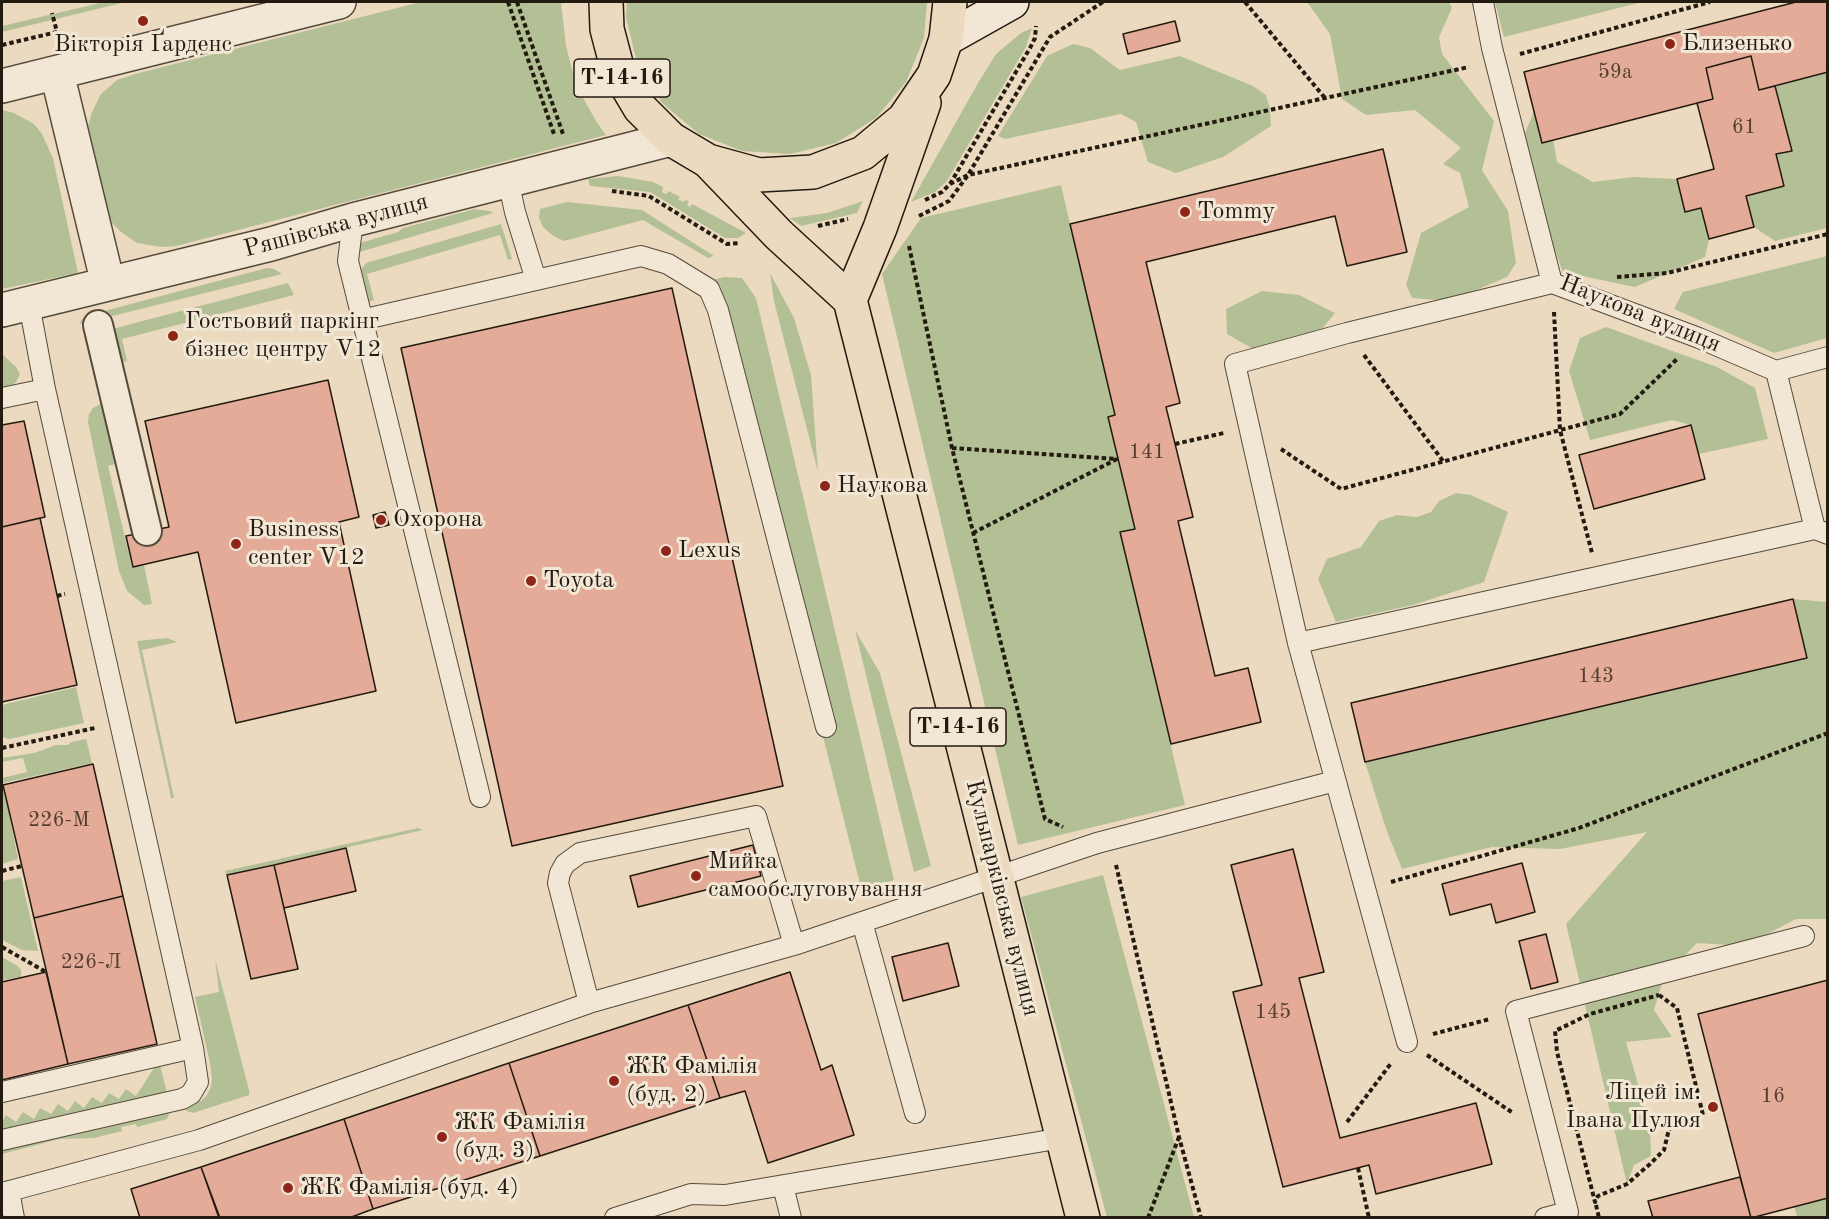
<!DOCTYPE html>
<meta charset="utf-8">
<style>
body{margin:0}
#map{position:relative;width:1829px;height:1219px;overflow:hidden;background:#ebdabf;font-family:"Old Standard TT",serif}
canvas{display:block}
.frame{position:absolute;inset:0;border:3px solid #231a10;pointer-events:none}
</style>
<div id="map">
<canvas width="1829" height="1219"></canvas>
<div class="frame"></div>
</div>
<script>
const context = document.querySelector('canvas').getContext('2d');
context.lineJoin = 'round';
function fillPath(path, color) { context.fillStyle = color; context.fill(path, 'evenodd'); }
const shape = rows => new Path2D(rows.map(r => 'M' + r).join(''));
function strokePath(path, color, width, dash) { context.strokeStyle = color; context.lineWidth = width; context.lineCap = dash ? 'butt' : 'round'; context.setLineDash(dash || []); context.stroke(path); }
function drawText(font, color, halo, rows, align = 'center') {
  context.font = font + ' "Old Standard TT",serif'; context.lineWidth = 6; context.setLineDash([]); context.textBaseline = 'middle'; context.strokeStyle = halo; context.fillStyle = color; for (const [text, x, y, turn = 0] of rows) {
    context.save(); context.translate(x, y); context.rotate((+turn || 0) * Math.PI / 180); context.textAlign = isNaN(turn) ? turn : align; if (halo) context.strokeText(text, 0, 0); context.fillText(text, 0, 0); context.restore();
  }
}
const green = shape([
 [104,2,126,2,2,32,2,26],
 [421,2,561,2,566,46,576,85,596,121,606,135,176,246,161,247,137,243,120,231,113,224,107,214,89,141,88,126,92,112,101,94,117,80,135,74],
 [627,2,927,2,924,38,906,82,876,118,836,143,790,154,742,151,699,134,662,103,637,63,626,17],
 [1307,2,1449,2,1452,8,1439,37,1442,54,1494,121,1482,170,1508,211,1516,263,1507,277,1450,301,1412,298,1406,285,1421,233,1469,207,1460,173,1443,164,1461,148,1415,110,1366,115,1342,99,1330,34],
 [1495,2,1642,2,1504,37],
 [1032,28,1026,47,947,181,935,192,911,202,978,83,996,54,1021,33],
 [1073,44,1090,48,1120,70,1180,56,1253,86,1266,95,1270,109,1271,126,1223,157,1176,173,1148,162,1136,122,1121,114,1005,139,998,136,1047,56],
 [1825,73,1828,75,1827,228,1775,241,1754,227,1746,196,1784,186,1776,154,1792,150,1775,86],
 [2,110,14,113,34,124,42,134,53,158,78,273,2,289],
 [1534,111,1553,139,1557,162,1593,182,1634,177,1677,179,1685,211,1701,208,1709,239,1705,257,1635,287,1563,272,1542,216,1510,170],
 [618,176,653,182,663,187,662,192,666,194,669,191,680,197,678,199,683,202,685,200,689,201,687,205,690,207,692,204,746,233,738,238,725,238,650,192,590,186,588,179],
 [1061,185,1115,415,1108,417,1135,529,1120,532,1185,805,1018,845,882,274,921,218],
 [863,201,857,213,801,226,790,218,827,213],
 [567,202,642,210,714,256,708,258,643,220,564,241,552,235,543,227,539,218,540,209],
 [475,209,490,211,493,213,356,253,360,243,398,232,403,228],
 [501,224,512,259,508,260,500,235,367,274,374,300,369,302,360,271,366,263],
 [1827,256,1827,338,1774,353,1674,309,1683,292],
 [267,268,274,269,282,274,80,324,81,320,89,315],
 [770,273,794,318,811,375,818,472,774,301],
 [724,277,742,278,756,298,894,880,862,892,709,281],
 [288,283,294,295,122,339,127,361,117,364,108,330],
 [1262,291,1299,295,1335,313,1317,335,1255,350,1227,334,1226,309],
 [1606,327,1717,367,1755,388,1768,439,1699,454,1691,425,1672,420,1590,440,1569,371,1580,338],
 [2,354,16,367,20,374,16,382,12,386,2,389],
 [105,401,119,463,108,466,132,567,144,565,152,604,144,605,127,591,119,571,88,422,89,414,93,408],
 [1456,493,1471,495,1508,512,1484,582,1413,605,1336,622,1318,579,1327,559,1361,547,1379,521,1397,515,1417,517,1431,512,1439,501],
 [1793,599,1827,602,1827,919,1796,919,1744,946,1697,943,1664,977,1654,1010,1672,1037,1626,1042,1650,1126,1651,1156,1634,1165,1627,1184,1566,924,1647,832,1560,849,1492,847,1402,869,1386,829,1365,762,1806,658],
 [855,630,880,673,931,866,914,872],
 [167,638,177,642,142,650,174,798,171,798,170,793,137,641],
 [76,687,84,723,9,739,2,737,2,705],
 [86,739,92,763,3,783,18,859,2,864,2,778,27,772,23,758,2,762,2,758,34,753,56,745,68,745,71,742],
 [418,828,423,830,226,875,225,871],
 [1103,875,1194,1217,1107,1217,1021,897],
 [21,877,38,951,22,950,2,940,2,881],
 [2,957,18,966,21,970,21,977,2,980],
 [215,959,249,1090,249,1095,193,1113,187,1111,185,1108,201,1101,207,1095,211,1087,212,1079,210,1063,195,997,219,992],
 [160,1065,167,1093,2,1130,2,1122,6,1115,16,1122,23,1112,34,1119,40,1108,51,1114,58,1104,68,1111,75,1101,84,1108,92,1097,102,1103,109,1093,119,1099,126,1089,136,1096,154,1068],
 [170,1112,167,1119,137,1127,136,1124,121,1127,122,1131,94,1138,60,1139,2,1154,2,1148],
 [1827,1198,1827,1217,1797,1217,1794,1206]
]);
const building = shape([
 [1796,2,1828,2,1828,72,1759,90,1751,56,1706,68,1713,99,1542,143,1524,72,1796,2],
 [1175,21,1180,41,1128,54,1123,34,1175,21],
 [1751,56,1759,90,1775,86,1792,151,1776,154,1784,186,1746,196,1754,227,1709,239,1701,208,1685,212,1677,179,1714,169,1697,103,1713,99,1706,68,1751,56],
 [1383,149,1407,252,1347,266,1335,216,1146,262,1180,403,1166,407,1193,517,1178,521,1215,676,1248,668,1261,722,1171,744,1120,532,1135,529,1108,417,1115,415,1070,224,1383,149],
 [672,288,783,786,512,846,401,348,672,288],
 [328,380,359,517,339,522,376,691,236,723,198,552,133,567,126,536,169,527,145,421,328,380],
 [24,421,45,517,2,527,2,425,24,421],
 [1691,425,1705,479,1594,509,1579,455,1691,425],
 [385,512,389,525,376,528,373,515,385,512],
 [40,518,77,685,2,702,2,527,40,518],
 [1793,599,1807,658,1365,762,1351,703,1793,599],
 [93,764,123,896,34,918,3,785,93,764],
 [753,845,761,876,638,907,630,876,753,845],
 [346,848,356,891,284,908,274,865,346,848],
 [1293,849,1324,972,1299,978,1340,1138,1476,1103,1492,1164,1376,1194,1369,1165,1283,1187,1233,992,1262,985,1231,865,1293,849],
 [1522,863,1535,912,1496,923,1491,904,1450,915,1442,884,1522,863],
 [274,865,298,969,251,979,227,875,274,865],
 [123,896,157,1044,68,1064,34,918,123,896],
 [1546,934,1558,982,1531,989,1519,941,1546,934],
 [948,943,959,986,903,1001,892,957,948,943],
 [46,972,68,1064,2,1080,2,982,46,972],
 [790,972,821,1070,832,1065,854,1135,768,1163,745,1091,720,1098,688,1005,790,972],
 [1828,980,1828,1198,1751,1218,1698,1014,1828,980],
 [688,1005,720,1098,540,1156,509,1063,688,1005],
 [509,1063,540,1156,373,1209,344,1119,509,1063],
 [344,1119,373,1209,349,1218,220,1218,201,1167,344,1119],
 [201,1167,219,1218,140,1218,131,1189,201,1167],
 [1740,1177,1751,1218,1653,1218,1648,1201,1740,1177]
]);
const path = shape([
 [508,2,554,134],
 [517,2,563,134],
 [1245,2,1325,98],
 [2,45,57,32,52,13],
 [1520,54,1710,2],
 [950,184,968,175,1469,67],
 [612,191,649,196,727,244,740,243],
 [925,200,942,192,950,184,1030,48,1035,38,1036,26],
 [919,216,949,201,968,175,1050,37,1103,2],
 [818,226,848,219],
 [909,246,952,448,1045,819,1063,827],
 [1617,277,1667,273,1828,234],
 [1554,312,1560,430,1592,553],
 [1364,355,1443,461],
 [1175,444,1224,433],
 [952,448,1118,459],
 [1281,449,1341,489,1620,414,1677,359],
 [973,533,1117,459],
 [57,596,65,594],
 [2,748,95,728],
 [1116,865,1179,1137,1201,1218],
 [2,871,22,866],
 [1391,882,1579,828,1828,733],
 [2,947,46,972],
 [1659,995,1677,1008,1703,1115,1669,1129,1664,1150,1650,1164,1627,1184,1598,1196,1595,1202,1557,1052,1555,1031,1590,1014,1659,995],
 [1433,1034,1490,1019],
 [1427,1055,1513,1113],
 [1347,1122,1392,1062],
 [1358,1168,1369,1218],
 [1596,1205,1599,1218],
 [1148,1218,1179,1137]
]);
const service = shape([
 [1483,2,1492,48,1552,283,1699,338,1776,371,1828,357],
 [508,180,515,212,536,280],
 [353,220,348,261,480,797],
 [361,320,641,256,668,264,709,289,718,310,826,727],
 [1776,371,1815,529,1828,534],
 [2,398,45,389],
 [1298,643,1815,529],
 [862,922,915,1113],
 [589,1003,558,883,560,873,565,864,580,853,756,816,794,945],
 [1407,1042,1298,643,1235,364,1347,333,1552,283],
 [2,1092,193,1048],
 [2,1140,182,1099,191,1094,198,1082,193,1048,45,389,29,304],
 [783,1186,791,1218],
 [9,1191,14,1218],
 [2,1193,199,1140,589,1003,794,945,1097,843,1335,781],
 [615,1218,691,1194,725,1195,1062,1138],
 [1545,1218,1568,1212,1516,1011,1804,936]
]);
const pedestrian = shape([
 [98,325,147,531]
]);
const minor = shape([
 [57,73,108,284],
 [2,86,339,2],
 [2,310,271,244,353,220,671,139]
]);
const secondary = shape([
 [946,39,1012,2]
]);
const primary = shape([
 [606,2,607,29,618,71,640,108,671,139,708,161,759,175,813,172,863,153,904,119,934,75,946,39,950,2],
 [708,161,779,235,850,300,1083,1218],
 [850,300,880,228,924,103]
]);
const markers = [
 [143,21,6,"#8f2418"],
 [1670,44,6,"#8f2418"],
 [1185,212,6,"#8f2418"],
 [173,336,6,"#8f2418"],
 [825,486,6,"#8f2418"],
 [381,520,6,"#8f2418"],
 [236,544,6,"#8f2418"],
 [666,551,6,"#8f2418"],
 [531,581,6,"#8f2418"],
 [696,876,6,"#8f2418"],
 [614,1081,6,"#8f2418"],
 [1713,1107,6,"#8f2418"],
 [442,1137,6,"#8f2418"],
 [288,1188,6,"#8f2418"]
];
const numberNames = [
 ["59а",1615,72],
 ["61",1744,127],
 ["141",1147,452],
 ["143",1596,676],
 ["226-М",59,820],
 ["226-Л",91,962],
 ["145",1273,1012],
 ["16",1773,1096]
];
const shields = [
 [622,78,96],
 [958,727,96]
];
const shieldNames = [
 ["Т-14-16",622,78],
 ["Т-14-16",958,727]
];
const poiNames = [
 ["Близенько",1682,44],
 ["Вікторія Ґарденс",143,45,"center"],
 ["Tommy",1197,212],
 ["Гостьовий паркінг",185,322],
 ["бізнес центру V12",185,350],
 ["Наукова",837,486],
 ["Охорона",393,520],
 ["Business",248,530],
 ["center V12",248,558],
 ["Lexus",678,551],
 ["Toyota",543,581],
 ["Мийка",708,862],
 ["самообслуговування",708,890],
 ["ЖК Фамілія",626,1067],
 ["(буд. 2)",626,1095],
 ["Ліцей ім.",1701,1093,"right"],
 ["Івана Пулюя",1701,1121,"right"],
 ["ЖК Фамілія",454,1123],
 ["(буд. 3)",454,1151],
 ["ЖК Фамілія (буд. 4)",300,1188]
];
const streetNames = [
 ["Ряшівська вулиця",336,226,-15],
 ["Наукова вулиця",1640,314,22],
 ["Кульпарківська вулиця",1002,898,76]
];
fillPath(green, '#b3c095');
fillPath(building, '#e4ac98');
strokePath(building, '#231a10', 1.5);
strokePath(service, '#554a3c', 22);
strokePath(pedestrian, '#554a3c', 32);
strokePath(minor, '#554a3c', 36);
strokePath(secondary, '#231a10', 36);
strokePath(primary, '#231a10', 36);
strokePath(path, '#231a10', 4, [4.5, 3]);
strokePath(service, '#f2e7d5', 20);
strokePath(pedestrian, '#f2e7d5', 28);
strokePath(minor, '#f2e7d5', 33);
strokePath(secondary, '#f2e7d5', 33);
strokePath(primary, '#ebdabf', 33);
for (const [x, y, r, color] of markers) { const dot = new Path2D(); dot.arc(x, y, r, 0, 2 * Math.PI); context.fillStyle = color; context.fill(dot); strokePath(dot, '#f2e7d5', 2); }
drawText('21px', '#533e32', null, numberNames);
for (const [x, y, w] of shields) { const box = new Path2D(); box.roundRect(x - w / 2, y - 19, w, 38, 4.5); context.fillStyle = '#f2e7d5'; context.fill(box); strokePath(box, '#231a10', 1.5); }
drawText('bold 22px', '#231a10', null, shieldNames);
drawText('24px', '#231a10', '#f2e7d5', poiNames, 'left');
drawText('24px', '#231a10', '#f2e7d5', streetNames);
</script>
